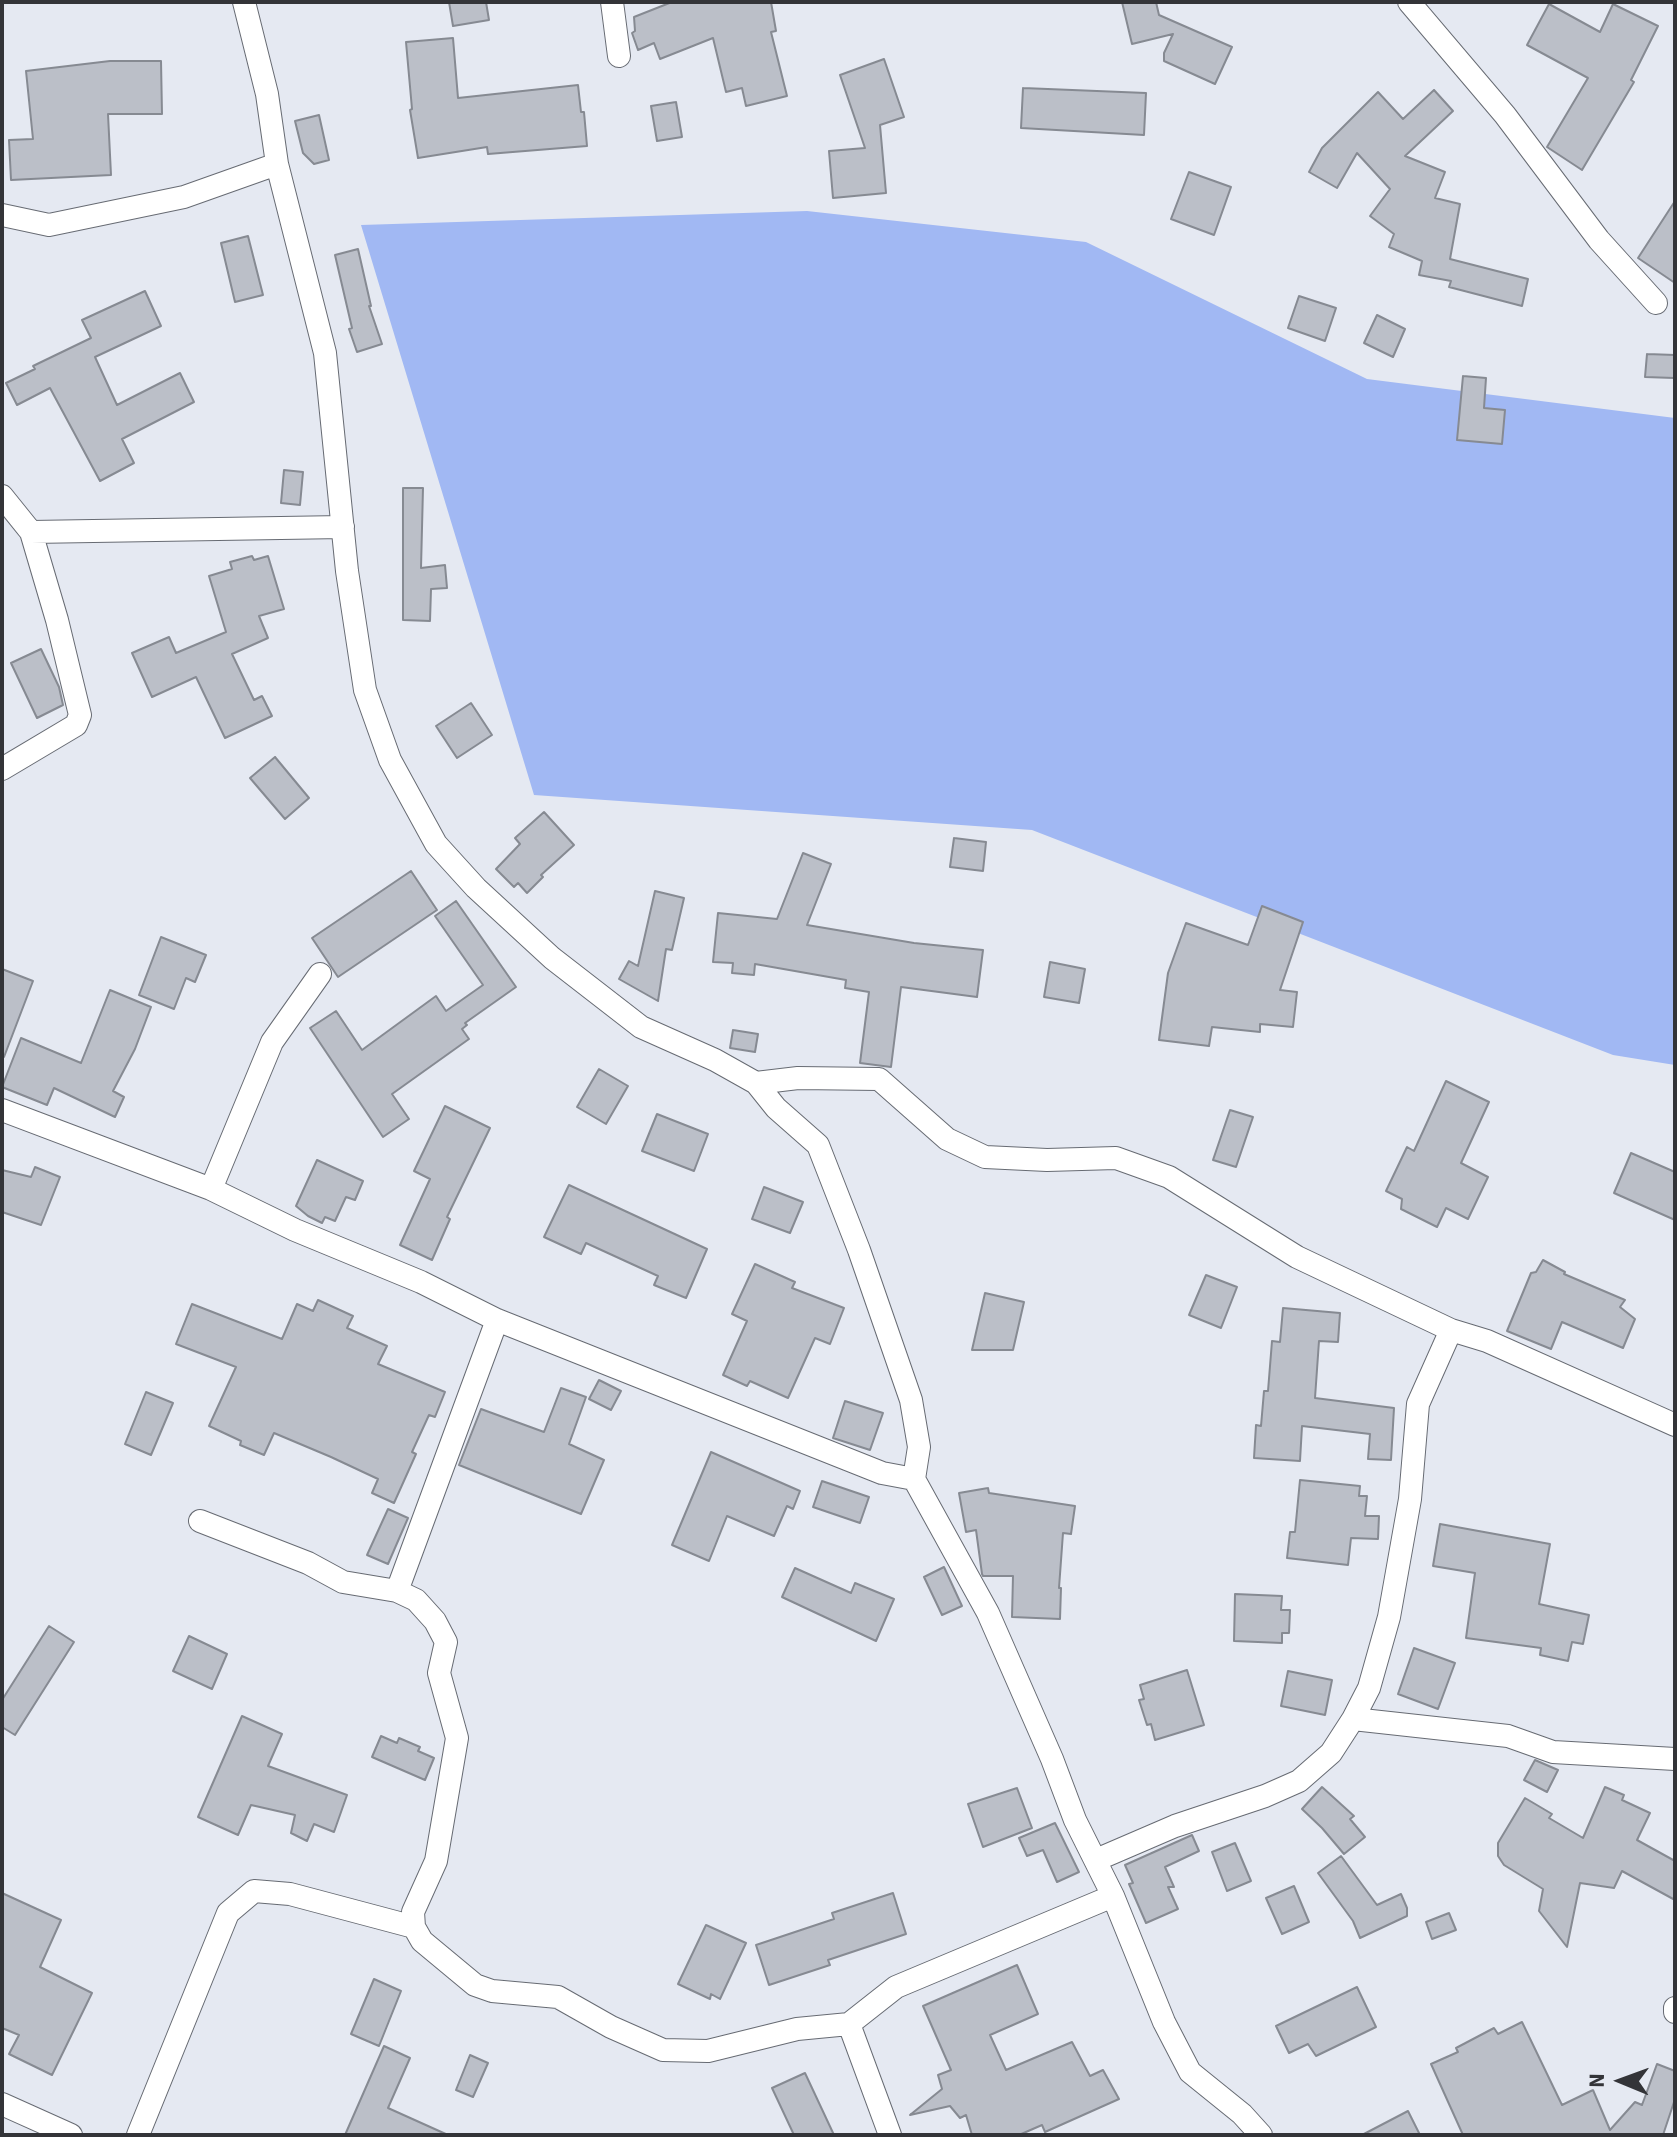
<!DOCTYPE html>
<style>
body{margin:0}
#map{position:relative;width:1677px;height:2137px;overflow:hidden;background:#e5e9f2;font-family:"Source Sans 3",sans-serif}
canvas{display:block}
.frame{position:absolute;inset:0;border:4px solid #333438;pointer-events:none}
.north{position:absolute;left:1581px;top:2041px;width:80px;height:80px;-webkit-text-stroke:6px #e5e9f2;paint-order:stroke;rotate:271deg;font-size:22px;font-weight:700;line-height:32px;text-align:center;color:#333438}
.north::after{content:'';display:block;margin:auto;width:28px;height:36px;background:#333438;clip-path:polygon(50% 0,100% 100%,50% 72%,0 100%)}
</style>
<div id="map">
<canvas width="1677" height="2137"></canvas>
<div class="frame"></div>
<div class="north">N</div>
</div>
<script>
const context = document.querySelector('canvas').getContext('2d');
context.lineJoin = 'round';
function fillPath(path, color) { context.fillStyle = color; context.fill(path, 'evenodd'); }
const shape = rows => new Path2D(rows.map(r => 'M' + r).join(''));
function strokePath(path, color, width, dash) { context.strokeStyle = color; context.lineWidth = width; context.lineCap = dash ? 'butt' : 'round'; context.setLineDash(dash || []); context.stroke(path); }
const green = shape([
 [807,211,1086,242,1367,379,1675,418,1675,1065,1613,1055,1032,830,534,795,361,225]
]);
const building = shape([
 [449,2,486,2,489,20,453,26,449,2],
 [672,2,771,2,776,31,771,32,787,96,746,106,742,88,726,92,713,38,660,59,654,43,638,50,632,33,635,31,634,17,672,2],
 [1122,2,1156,2,1159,15,1232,47,1215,84,1164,61,1164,53,1173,34,1132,44,1122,2],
 [1549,4,1600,32,1613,4,1658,26,1631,80,1634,82,1582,170,1547,147,1588,78,1527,45,1549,4],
 [453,38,458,98,578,85,581,112,584,112,587,146,488,154,487,147,418,158,410,110,412,109,406,42,453,38],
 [884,59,904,117,880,125,886,193,833,198,829,151,865,148,840,75,884,59],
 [110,61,161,61,162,114,108,114,111,175,11,180,9,140,33,139,26,71,110,61],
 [1023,88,1146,93,1144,135,1021,128,1023,88],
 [1434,90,1453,111,1405,156,1445,172,1435,198,1460,204,1450,259,1528,279,1522,306,1449,287,1451,281,1419,275,1422,261,1389,247,1394,234,1370,216,1390,189,1357,153,1337,188,1309,172,1322,148,1378,92,1403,119,1434,90],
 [676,102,682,137,657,141,651,106,676,102],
 [319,115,329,160,314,164,303,153,295,121,319,115],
 [1189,172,1231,187,1214,235,1171,219,1189,172],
 [1675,201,1675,283,1638,258,1675,201],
 [248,236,263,295,235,302,221,243,248,236],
 [358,249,371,306,369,306,382,344,357,352,349,329,352,328,335,255,358,249],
 [145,291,161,326,95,357,117,405,180,373,194,402,122,439,134,463,100,481,50,388,17,405,6,383,35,369,33,366,91,338,82,320,145,291],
 [1299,296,1336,308,1325,341,1288,328,1299,296],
 [1377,315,1405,329,1393,357,1364,343,1377,315],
 [1647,354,1675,355,1674,378,1645,377,1647,354],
 [1463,376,1486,378,1484,408,1505,410,1502,444,1457,440,1463,376],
 [284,470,303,472,300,505,281,503,284,470],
 [403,488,423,488,421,568,445,565,447,588,431,589,430,621,403,620,403,488],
 [252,556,254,560,268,556,284,609,259,616,268,638,232,654,254,700,262,696,272,716,225,738,196,677,152,697,132,653,169,637,176,653,226,632,209,576,232,569,230,562,252,556],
 [41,649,59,687,63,705,37,718,11,663,41,649],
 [471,703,492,735,457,758,436,726,471,703],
 [275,757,309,798,285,819,250,778,275,757],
 [544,812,574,845,541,875,543,877,527,893,518,883,514,887,496,869,520,844,515,838,544,812],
 [954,838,986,842,983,871,950,867,954,838],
 [803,853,831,864,807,925,914,943,983,950,977,997,901,987,891,1067,860,1063,869,992,845,988,846,980,755,964,754,975,732,973,733,963,713,962,718,913,777,919,803,853],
 [411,871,437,910,338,977,312,938,411,871],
 [655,891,684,898,672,950,666,949,658,1001,619,979,629,961,638,966,655,891],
 [456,901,516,987,465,1023,467,1025,462,1029,469,1039,392,1094,409,1119,383,1137,310,1028,336,1011,362,1050,436,996,446,1011,483,985,435,916,456,901],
 [1262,906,1303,922,1280,990,1297,992,1293,1027,1260,1024,1260,1032,1212,1027,1209,1046,1159,1040,1168,973,1186,923,1248,945,1262,906],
 [161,937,206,955,195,982,186,978,174,1009,139,995,161,937],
 [1050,962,1085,969,1079,1003,1044,997,1050,962],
 [2,969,33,981,4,1057,2,1057,2,969],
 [110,990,151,1007,135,1049,113,1091,124,1097,115,1117,54,1088,47,1105,2,1087,21,1038,81,1063,110,990],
 [733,1030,758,1034,755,1052,730,1048,733,1030],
 [599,1069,628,1086,606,1124,577,1107,599,1069],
 [1446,1081,1489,1102,1461,1163,1488,1177,1468,1219,1446,1208,1437,1227,1401,1209,1402,1199,1386,1191,1407,1147,1414,1151,1446,1081],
 [445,1106,490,1128,447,1217,450,1219,432,1260,400,1245,430,1179,414,1171,445,1106],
 [1230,1110,1253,1117,1236,1167,1213,1160,1230,1110],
 [657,1114,708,1134,694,1171,642,1151,657,1114],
 [1631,1153,1675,1172,1675,1220,1614,1193,1631,1153],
 [317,1160,363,1181,355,1200,346,1197,335,1221,325,1217,322,1223,308,1216,296,1206,317,1160],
 [35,1167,60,1177,41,1225,2,1212,2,1170,31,1177,35,1167],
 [569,1185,707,1249,686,1298,654,1285,658,1276,586,1243,581,1254,544,1237,569,1185],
 [764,1187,803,1202,790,1233,752,1219,764,1187],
 [1543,1260,1565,1272,1564,1274,1625,1300,1620,1307,1635,1319,1623,1348,1562,1322,1551,1349,1507,1331,1531,1273,1536,1272,1543,1260],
 [755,1264,795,1282,792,1288,844,1308,830,1344,815,1338,788,1398,750,1381,747,1386,723,1375,747,1321,732,1314,755,1264],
 [1206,1275,1237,1287,1221,1328,1189,1315,1206,1275],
 [985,1293,1024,1302,1013,1350,972,1350,985,1293],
 [318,1300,353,1316,347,1328,387,1346,378,1364,445,1392,435,1417,429,1415,412,1452,416,1454,394,1503,372,1493,378,1479,331,1457,274,1433,264,1455,240,1445,241,1441,209,1426,236,1367,176,1344,192,1304,282,1339,297,1304,313,1311,318,1300],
 [1283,1308,1340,1313,1338,1342,1319,1341,1315,1398,1394,1408,1391,1460,1368,1459,1370,1434,1302,1426,1300,1461,1254,1458,1256,1425,1261,1426,1264,1391,1268,1391,1272,1341,1280,1342,1283,1308],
 [599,1380,621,1391,611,1410,589,1399,599,1380],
 [561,1388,586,1397,569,1444,604,1460,581,1514,459,1465,481,1409,544,1432,561,1388],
 [146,1392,173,1403,151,1455,125,1444,146,1392],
 [845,1401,883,1413,870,1450,833,1438,845,1401],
 [711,1452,800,1491,793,1509,787,1506,774,1536,727,1516,709,1561,672,1545,711,1452],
 [1300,1480,1360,1486,1359,1496,1367,1496,1365,1516,1379,1516,1378,1539,1351,1538,1348,1565,1287,1558,1290,1532,1295,1532,1300,1480],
 [822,1481,869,1497,860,1523,813,1507,822,1481],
 [988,1488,989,1493,1075,1506,1071,1534,1063,1533,1059,1588,1061,1588,1060,1619,1012,1617,1013,1576,983,1576,982,1574,976,1530,966,1532,959,1493,988,1488],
 [388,1509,408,1518,388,1564,367,1555,388,1509],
 [1440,1524,1550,1544,1539,1604,1589,1615,1583,1644,1572,1642,1568,1661,1540,1655,1541,1648,1466,1638,1475,1573,1433,1566,1440,1524],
 [944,1567,962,1606,942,1615,924,1577,944,1567],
 [795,1568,851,1593,855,1583,894,1599,876,1641,782,1597,795,1568],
 [1235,1594,1282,1596,1281,1610,1290,1610,1289,1633,1282,1633,1282,1643,1234,1641,1235,1594],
 [49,1626,74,1642,15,1735,2,1727,2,1700,49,1626],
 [189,1636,227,1654,212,1689,173,1671,189,1636],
 [1414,1648,1455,1663,1438,1709,1398,1694,1414,1648],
 [1187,1670,1204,1725,1155,1740,1151,1724,1147,1725,1139,1700,1144,1699,1140,1685,1187,1670],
 [1288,1671,1332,1680,1325,1715,1281,1706,1288,1671],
 [242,1716,282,1734,268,1766,347,1795,334,1832,314,1824,307,1841,291,1833,295,1815,251,1805,238,1835,198,1817,242,1716],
 [381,1736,397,1743,399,1738,420,1747,418,1751,434,1758,425,1780,372,1757,381,1736],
 [1535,1760,1558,1770,1547,1792,1524,1780,1535,1760],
 [1322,1787,1354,1816,1350,1819,1365,1837,1344,1854,1322,1828,1302,1809,1322,1787],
 [1605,1787,1624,1795,1622,1800,1650,1813,1637,1840,1675,1861,1675,1900,1622,1871,1614,1888,1580,1883,1567,1947,1539,1911,1543,1889,1504,1865,1498,1856,1498,1843,1525,1798,1552,1814,1549,1818,1583,1838,1605,1787],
 [1017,1788,1032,1828,983,1847,968,1804,1017,1788],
 [1055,1823,1079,1872,1057,1882,1043,1850,1027,1856,1019,1838,1055,1823],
 [1192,1835,1199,1851,1165,1867,1174,1887,1168,1887,1178,1909,1146,1923,1129,1884,1133,1883,1125,1865,1192,1835],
 [1235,1843,1251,1881,1227,1891,1212,1852,1235,1843],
 [1341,1856,1377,1905,1401,1894,1407,1908,1407,1916,1360,1938,1353,1921,1318,1873,1341,1856],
 [1294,1886,1309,1922,1282,1934,1266,1898,1294,1886],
 [2,1893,61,1920,40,1967,92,1993,52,2075,9,2054,19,2035,2,2028,2,1893],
 [893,1893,906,1934,828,1960,830,1965,769,1985,756,1945,834,1919,832,1913,893,1893],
 [1449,1913,1456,1930,1432,1939,1426,1922,1449,1913],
 [706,1925,746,1943,720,1999,711,1994,710,1999,678,1984,706,1925],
 [1017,1965,1038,2014,990,2035,1006,2070,1072,2042,1090,2076,1103,2070,1119,2099,1045,2132,1042,2125,1019,2135,972,2135,966,2115,960,2118,950,2106,910,2115,942,2089,938,2075,951,2070,923,2006,1017,1965],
 [374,1979,401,1991,379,2046,351,2034,374,1979],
 [1357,1987,1376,2027,1316,2056,1308,2044,1289,2053,1276,2026,1357,1987],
 [1522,2022,1562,2105,1593,2090,1610,2130,1635,2102,1642,2105,1657,2064,1675,2071,1675,2099,1663,2135,1463,2135,1431,2064,1458,2052,1456,2048,1494,2028,1498,2034,1522,2022],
 [384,2046,410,2058,388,2108,448,2135,345,2135,384,2046],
 [470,2055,488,2063,473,2097,456,2090,470,2055],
 [805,2073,834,2135,794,2135,772,2088,805,2073],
 [1408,2111,1420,2135,1362,2135,1408,2111]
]);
const street = shape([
 [244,2,267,94,277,164,325,353,347,571,365,690,390,760,436,844,476,888,552,958,641,1027,715,1060,756,1083,776,1108,818,1145,859,1250,911,1400,919,1447,914,1479,988,1613,1052,1759,1075,1820,1113,1896,1164,2022,1190,2072,1242,2114,1261,2135],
 [612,2,619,56],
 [1409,2,1505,115,1599,240,1656,303],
 [2,215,49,225,184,197,277,164],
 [2,496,31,532,57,620,80,715,76,725,2,769],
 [31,532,343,527],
 [756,1083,798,1078,879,1079,947,1139,985,1157,1047,1160,1116,1158,1169,1177,1297,1257,1451,1330,1487,1341,1675,1425],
 [2,1110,211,1189,295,1230,421,1282,497,1320,882,1473,914,1479],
 [211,1189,272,1042,320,974],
 [200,1521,308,1563,343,1582,397,1591,416,1600,435,1621,446,1642,439,1673,457,1738,436,1861,413,1912,414,1927,422,1941,475,1985,492,1991,558,1997,611,2027,663,2050,708,2051,797,2029,849,2024,896,1987,1113,1896],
 [397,1591,497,1320],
 [1353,1719,1508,1736,1553,1752,1675,1759],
 [1096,1860,1175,1826,1265,1796,1299,1781,1331,1753,1353,1719,1369,1688,1389,1617,1410,1499,1418,1404,1451,1330],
 [1675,2008,1675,2012],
 [849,2024,890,2135],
 [2,2104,71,2135],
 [138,2135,228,1913,254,1891,290,1894,414,1927]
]);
fillPath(green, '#a1b8f3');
fillPath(building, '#bbbfc8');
strokePath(building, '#868a92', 2);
strokePath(street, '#676b73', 24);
strokePath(street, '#fff', 22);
</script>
